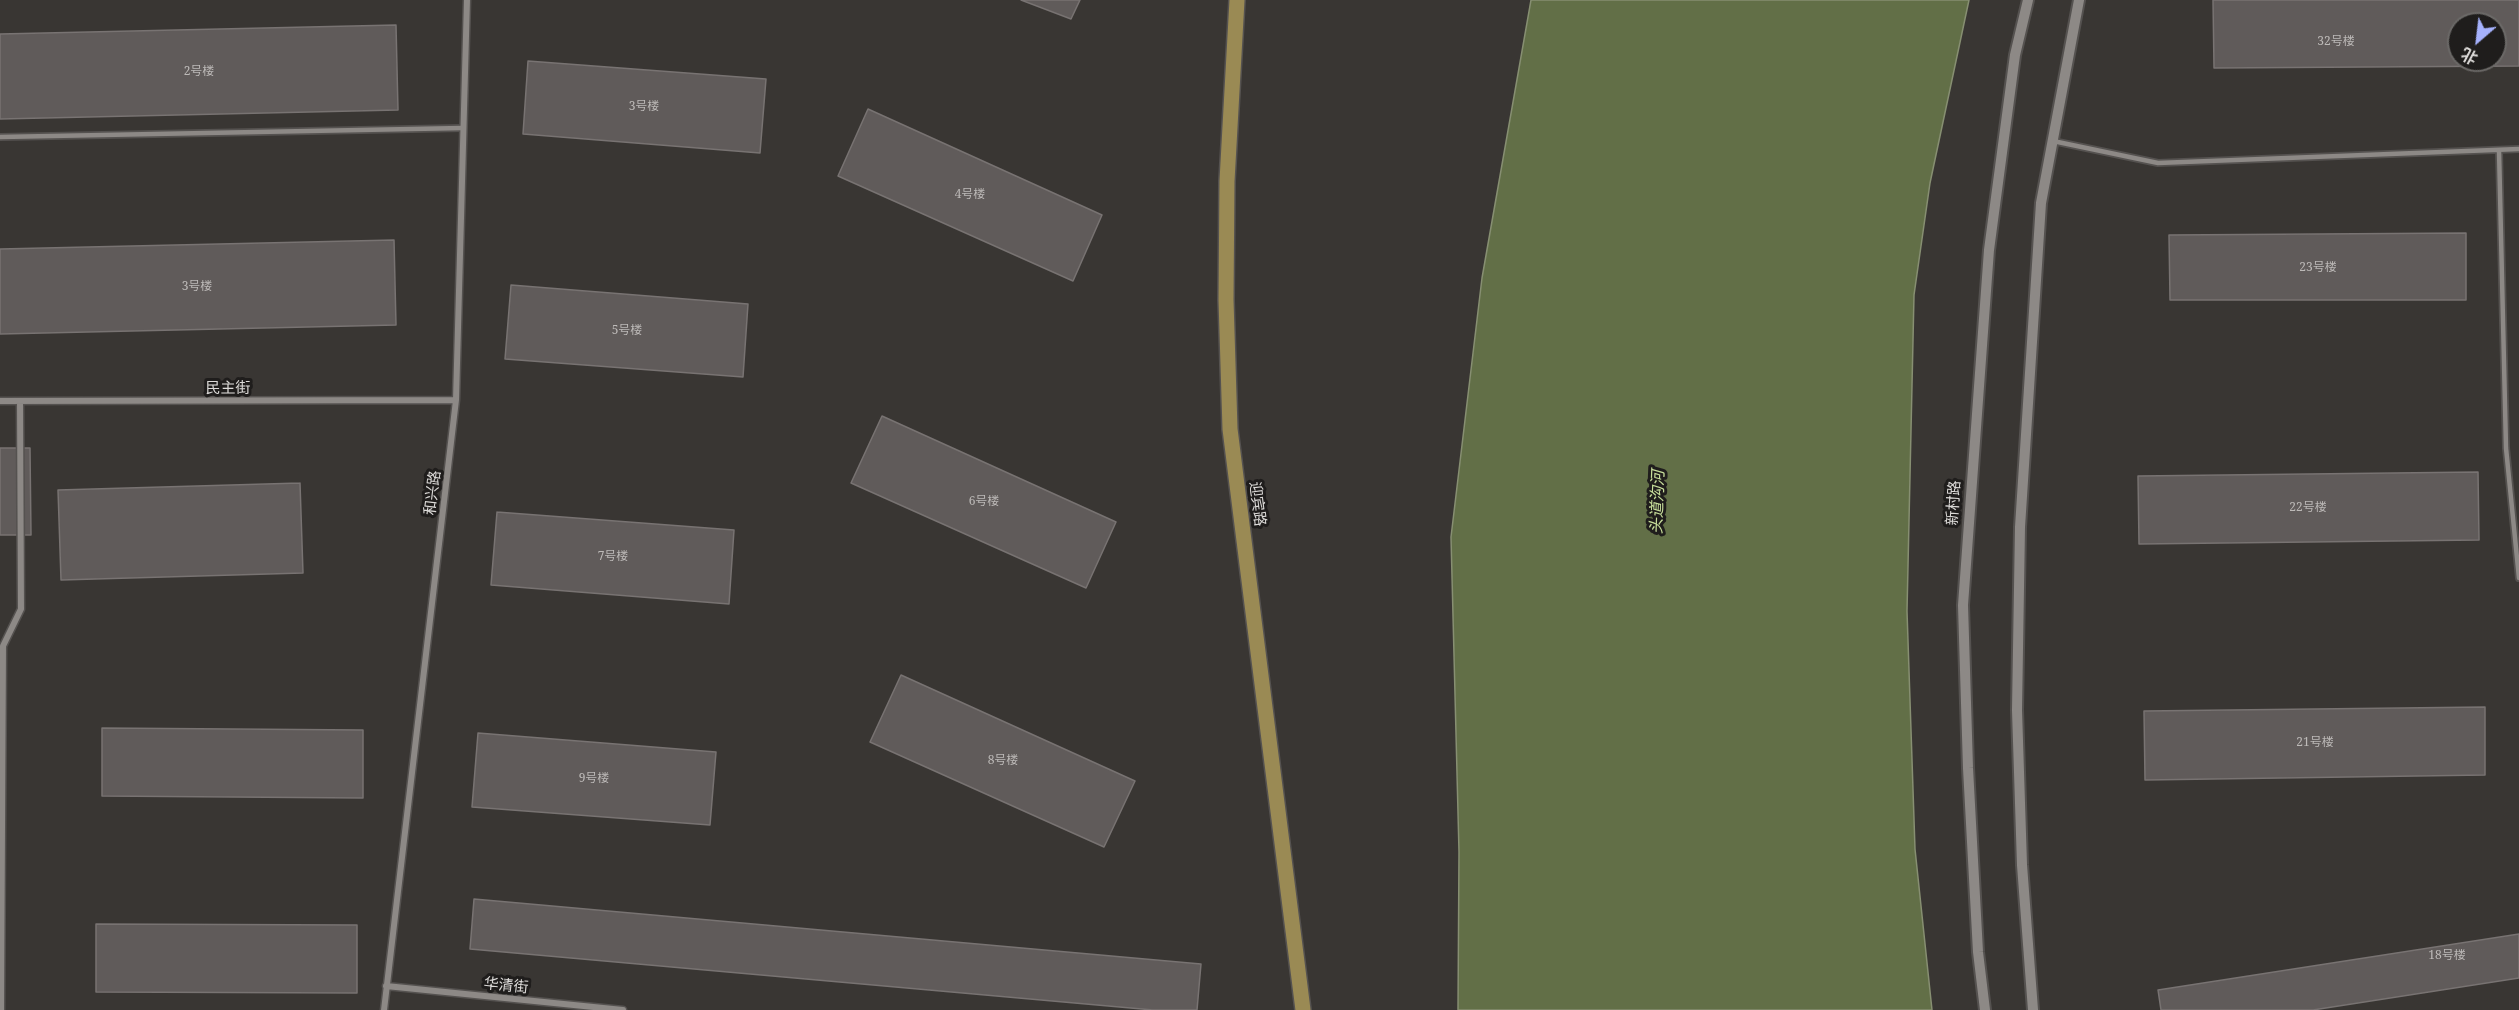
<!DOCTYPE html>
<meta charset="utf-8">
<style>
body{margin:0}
#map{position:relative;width:2519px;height:1010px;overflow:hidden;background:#393633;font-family:"Noto Serif","Noto Sans SC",serif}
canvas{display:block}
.north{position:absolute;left:2447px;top:12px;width:60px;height:60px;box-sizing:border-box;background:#1f1d1c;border:2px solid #6b6967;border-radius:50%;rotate:208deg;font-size:16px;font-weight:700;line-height:24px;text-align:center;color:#dcdad8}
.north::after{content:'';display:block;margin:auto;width:21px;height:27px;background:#a5b1fc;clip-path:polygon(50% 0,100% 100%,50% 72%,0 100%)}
</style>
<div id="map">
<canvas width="2519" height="1010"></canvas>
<div class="north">北</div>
</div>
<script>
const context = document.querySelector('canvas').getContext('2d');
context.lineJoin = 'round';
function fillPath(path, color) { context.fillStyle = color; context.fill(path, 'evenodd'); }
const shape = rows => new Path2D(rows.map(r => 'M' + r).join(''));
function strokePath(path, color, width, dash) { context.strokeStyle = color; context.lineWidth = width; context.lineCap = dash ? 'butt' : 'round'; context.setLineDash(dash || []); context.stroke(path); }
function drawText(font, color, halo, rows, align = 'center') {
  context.font = font + ' "Noto Serif","Noto Sans SC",serif'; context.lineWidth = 6; context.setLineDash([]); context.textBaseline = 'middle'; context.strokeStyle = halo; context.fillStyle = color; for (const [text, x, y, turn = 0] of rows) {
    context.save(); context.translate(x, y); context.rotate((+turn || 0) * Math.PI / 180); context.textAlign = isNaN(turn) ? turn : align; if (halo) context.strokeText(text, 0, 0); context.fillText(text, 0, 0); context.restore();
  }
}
const water = shape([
 [1531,0,1969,0,1930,183,1914,295,1907,611,1915,849,1932,1010,1458,1010,1459,852,1451,537,1482,278,1531,0]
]);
const building = shape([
 [1021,0,1080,0,1071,19,1021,0],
 [2213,0,2519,0,2519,66,2214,68,2213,0],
 [2459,24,2495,24,2495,60,2459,60,2459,24],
 [396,25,398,110,0,119,0,34,396,25],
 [528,61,766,79,760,153,523,134,528,61],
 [868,109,1102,215,1073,281,838,176,868,109],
 [2466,233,2466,300,2170,300,2169,235,2466,233],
 [394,240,396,325,0,334,0,249,394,240],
 [511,285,748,304,743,377,505,359,511,285],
 [882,416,1116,522,1086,588,851,483,882,416],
 [0,448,30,448,31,535,0,535,0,448],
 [2478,472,2479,540,2139,544,2138,476,2478,472],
 [300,483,303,573,61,580,58,490,300,483],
 [497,512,734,530,729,604,491,585,497,512],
 [901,675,1135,781,1104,847,870,742,901,675],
 [2485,707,2485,775,2145,780,2144,711,2485,707],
 [102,728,363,730,363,798,102,796,102,728],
 [478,733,716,752,710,825,472,807,478,733],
 [474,899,1201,964,1197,1010,1153,1010,470,949,474,899],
 [96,924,357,925,357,993,96,992,96,924],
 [2519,934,2519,978,2313,1010,2161,1010,2158,990,2519,934]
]);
const service = shape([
 [0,137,463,128],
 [2053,141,2158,163,2519,149],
 [2499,150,2506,448,2519,578]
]);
const minor = shape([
 [0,401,456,400],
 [386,986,623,1010],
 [1,1010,3,646,21,609,20,401],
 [384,1010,456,400,467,0]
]);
const tertiary = shape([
 [1985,1010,1978,952,1968,768,1963,605,1989,250,2015,55,2028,0],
 [2033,1010,2022,865,2017,710,2020,527,2041,203,2079,0]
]);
const primary = shape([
 [1237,0,1227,181,1226,300,1230,429,1303,1010]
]);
const numberNames = [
 ["32号楼",2336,42],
 ["2号楼",199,72],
 ["3号楼",644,107],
 ["4号楼",970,195],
 ["23号楼",2318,268],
 ["3号楼",197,287],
 ["5号楼",627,331],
 ["6号楼",984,502],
 ["22号楼",2308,508],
 ["7号楼",613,557],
 ["21号楼",2315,743],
 ["8号楼",1003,761],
 ["9号楼",594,779],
 ["18号楼",2447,956]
];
const streetNames = [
 ["民主街",228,389],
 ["和兴路",433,493,-83],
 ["新村路",1954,503,-86],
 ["迎宾路",1257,504,83],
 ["华清街",506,986,6]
];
const waterNames = [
 ["头道沟河",1658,502,-88]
];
fillPath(water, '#626f47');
strokePath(water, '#878f72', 1.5);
fillPath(building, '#605b5a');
strokePath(building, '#787372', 1.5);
strokePath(service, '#555250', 8);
strokePath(minor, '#555250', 9);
strokePath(tertiary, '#555250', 14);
strokePath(primary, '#555250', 18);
strokePath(service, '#8d8986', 4.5);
strokePath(minor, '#8d8986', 6);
strokePath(tertiary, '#8d8986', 10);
strokePath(primary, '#9a8a54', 15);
drawText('12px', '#bdbab8', null, numberNames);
drawText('15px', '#dcdad8', '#1f1d1c', streetNames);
drawText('italic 16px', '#c9e09c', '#1f1d1c', waterNames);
</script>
